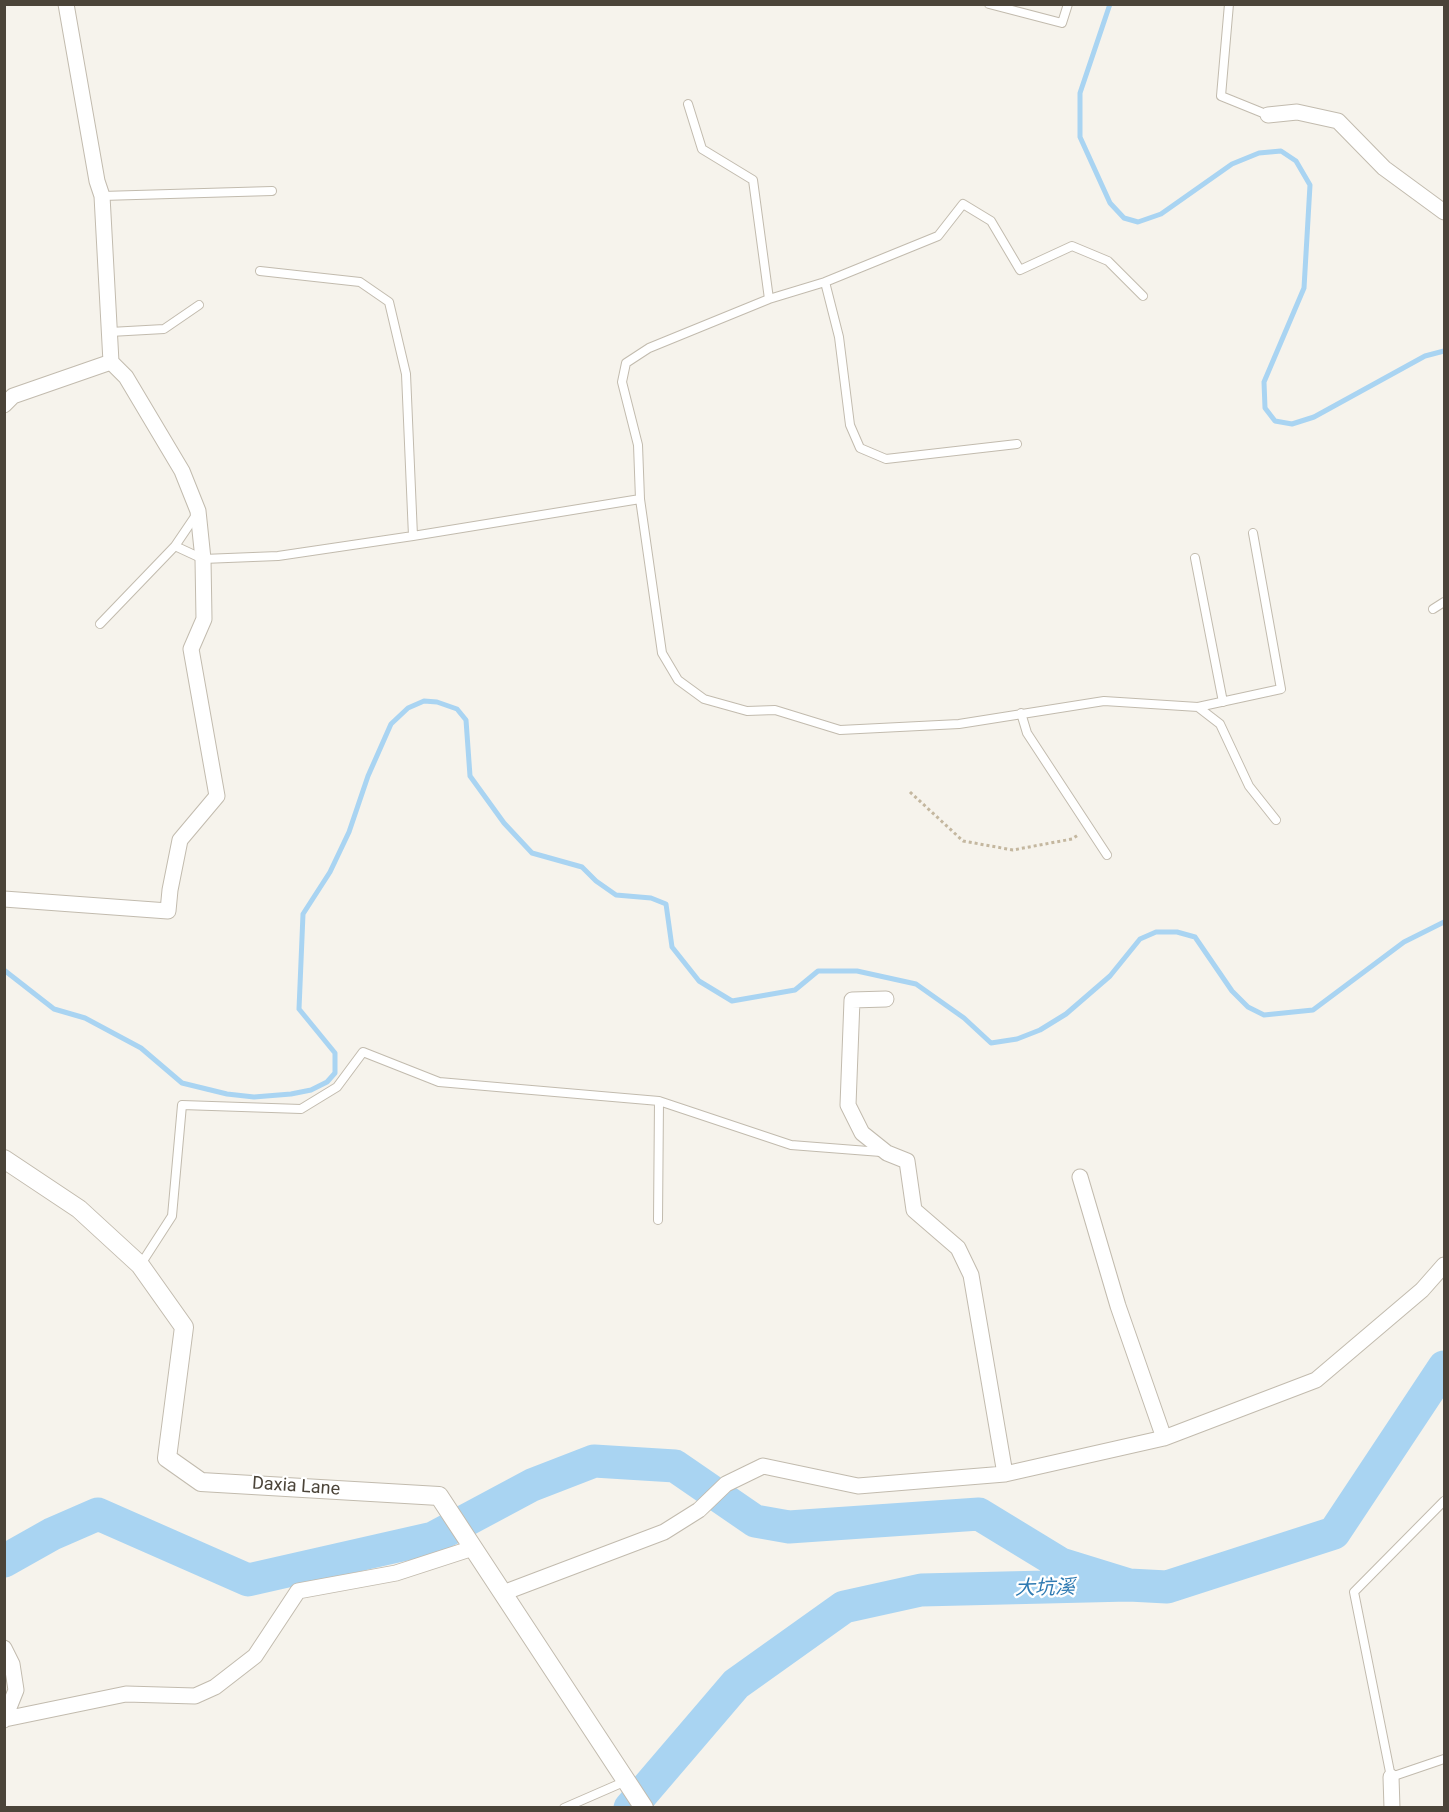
<!DOCTYPE html>
<meta charset="utf-8">
<style>
body{margin:0}
#map{position:relative;width:1449px;height:1812px;overflow:hidden;background:#f6f3ec;font-family:Roboto,sans-serif}
canvas{display:block}
.frame{position:absolute;inset:0;border:6px solid #4b4439;pointer-events:none}
</style>
<div id="map">
<canvas width="1449" height="1812"></canvas>
<div class="frame"></div>
</div>
<script>
const context = document.querySelector('canvas').getContext('2d');
context.lineJoin = 'round';
const shape = rows => new Path2D(rows.map(r => 'M' + r).join(''));
function strokePath(path, color, width, dash) { context.strokeStyle = color; context.lineWidth = width; context.lineCap = dash ? 'butt' : 'round'; context.setLineDash(dash || []); context.stroke(path); }
function drawText(font, color, halo, rows, align = 'center') {
  context.font = font + ' Roboto,"Noto Sans TC",sans-serif'; context.lineWidth = 4.5; context.setLineDash([]); context.textBaseline = 'middle'; context.strokeStyle = halo; context.fillStyle = color; for (const [text, x, y, turn = 0] of rows) {
    context.save(); context.translate(x, y); context.rotate((+turn || 0) * Math.PI / 180); context.textAlign = isNaN(turn) ? turn : align; if (halo) context.strokeText(text, 0, 0); context.fillText(text, 0, 0); context.restore();
  }
}
const stream = shape([
 [1110,4,1080,93,1080,137,1110,203,1124,218,1138,222,1161,214,1232,164,1259,153,1281,151,1296,161,1310,185,1304,288,1264,382,1265,408,1275,421,1292,424,1314,417,1425,356,1444,351],
 [4,970,54,1009,85,1018,141,1048,182,1083,227,1094,254,1097,291,1094,311,1090,327,1082,335,1073,335,1053,299,1009,303,914,330,872,349,832,368,776,391,724,408,708,424,701,437,702,457,709,466,720,470,776,504,823,532,853,582,867,596,881,616,895,651,898,666,904,672,947,699,981,732,1001,795,990,818,971,857,971,916,984,964,1018,991,1043,1017,1039,1040,1030,1066,1014,1110,976,1140,939,1156,932,1177,932,1195,937,1232,991,1248,1007,1264,1015,1313,1010,1404,942,1444,922]
]);
const river = shape([
 [4,1561,52,1534,98,1514,248,1580,433,1538,532,1485,594,1461,675,1466,755,1521,789,1527,979,1514,1061,1564,1129,1585],
 [630,1808,736,1684,844,1607,921,1590,1129,1585,1167,1587,1334,1533,1444,1367]
]);
const path = shape([
 [910,792,963,841,1013,850,1072,839,1078,835]
]);
const service = shape([
 [989,4,1062,23,1068,4],
 [1229,4,1221,96,1268,115],
 [688,104,702,149,753,180,769,299,825,282,839,337,850,425,860,448,886,459,1017,444],
 [102,196,272,191],
 [260,271,360,282,389,302,406,374,413,536,640,499,638,445,622,382,626,363,649,348,769,299],
 [825,282,938,236,963,204,991,221,1020,270,1072,246,1108,261,1143,296],
 [110,332,164,329,199,305],
 [640,499,662,653,678,680,704,699,747,711,775,710,840,730,959,724,1104,701,1198,707,1220,724,1249,786,1276,820],
 [175,546,203,559,278,556,413,536],
 [1195,558,1223,702],
 [1433,609,1444,602],
 [100,624,175,546,196,515],
 [1198,707,1281,689,1253,533],
 [1021,713,1027,733,1107,855],
 [658,1220,659,1101],
 [141,1264,172,1216,182,1105,301,1109,337,1087,363,1052,439,1082,659,1101,791,1145,881,1152],
 [1444,1501,1354,1592,1391,1777,1444,1759],
 [564,1808,626,1781]
]);
const minor = shape([
 [1268,115,1297,112,1338,121,1384,168,1444,212],
 [4,405,13,396,111,362],
 [4,899,168,911,170,890,180,840,217,796,191,649,204,619,203,559,198,511,182,471,126,377,111,362,102,196,97,181,66,4],
 [886,999,852,1000,848,1105,862,1133,887,1153,907,1161,914,1210,958,1248,971,1275,1005,1474],
 [1080,1177,1118,1306,1164,1438],
 [503,1593,664,1532,699,1510,726,1484,763,1466,858,1486,1005,1474,1164,1438,1316,1380,1422,1290,1444,1265],
 [4,1648,12,1664,16,1690,4,1720],
 [5,1719,126,1694,195,1696,215,1687,255,1656,298,1591,396,1573,473,1548],
 [1391,1777,1392,1808]
]);
const tertiary = shape([
 [4,1159,79,1209,140,1265,184,1327,167,1458,201,1482,439,1496,644,1808]
]);
const streetNames = [
 ["Daxia Lane",296,1487,4]
];
const waterNames = [
 ["大坑溪",1045,1589,-1]
];
strokePath(stream, '#a9d4f2', 5);
strokePath(river, '#a9d4f2', 33);
strokePath(service, '#c2bbae', 10);
strokePath(minor, '#c2bbae', 17);
strokePath(tertiary, '#c2bbae', 20);
strokePath(path, '#c4b79f', 3, [3, 3]);
strokePath(service, '#fff', 8);
strokePath(minor, '#fff', 15);
strokePath(tertiary, '#fff', 18);
drawText('18px', '#4b4439', '#fff', streetNames);
drawText('italic 20px', '#2e7ab2', '#fff', waterNames);
</script>
